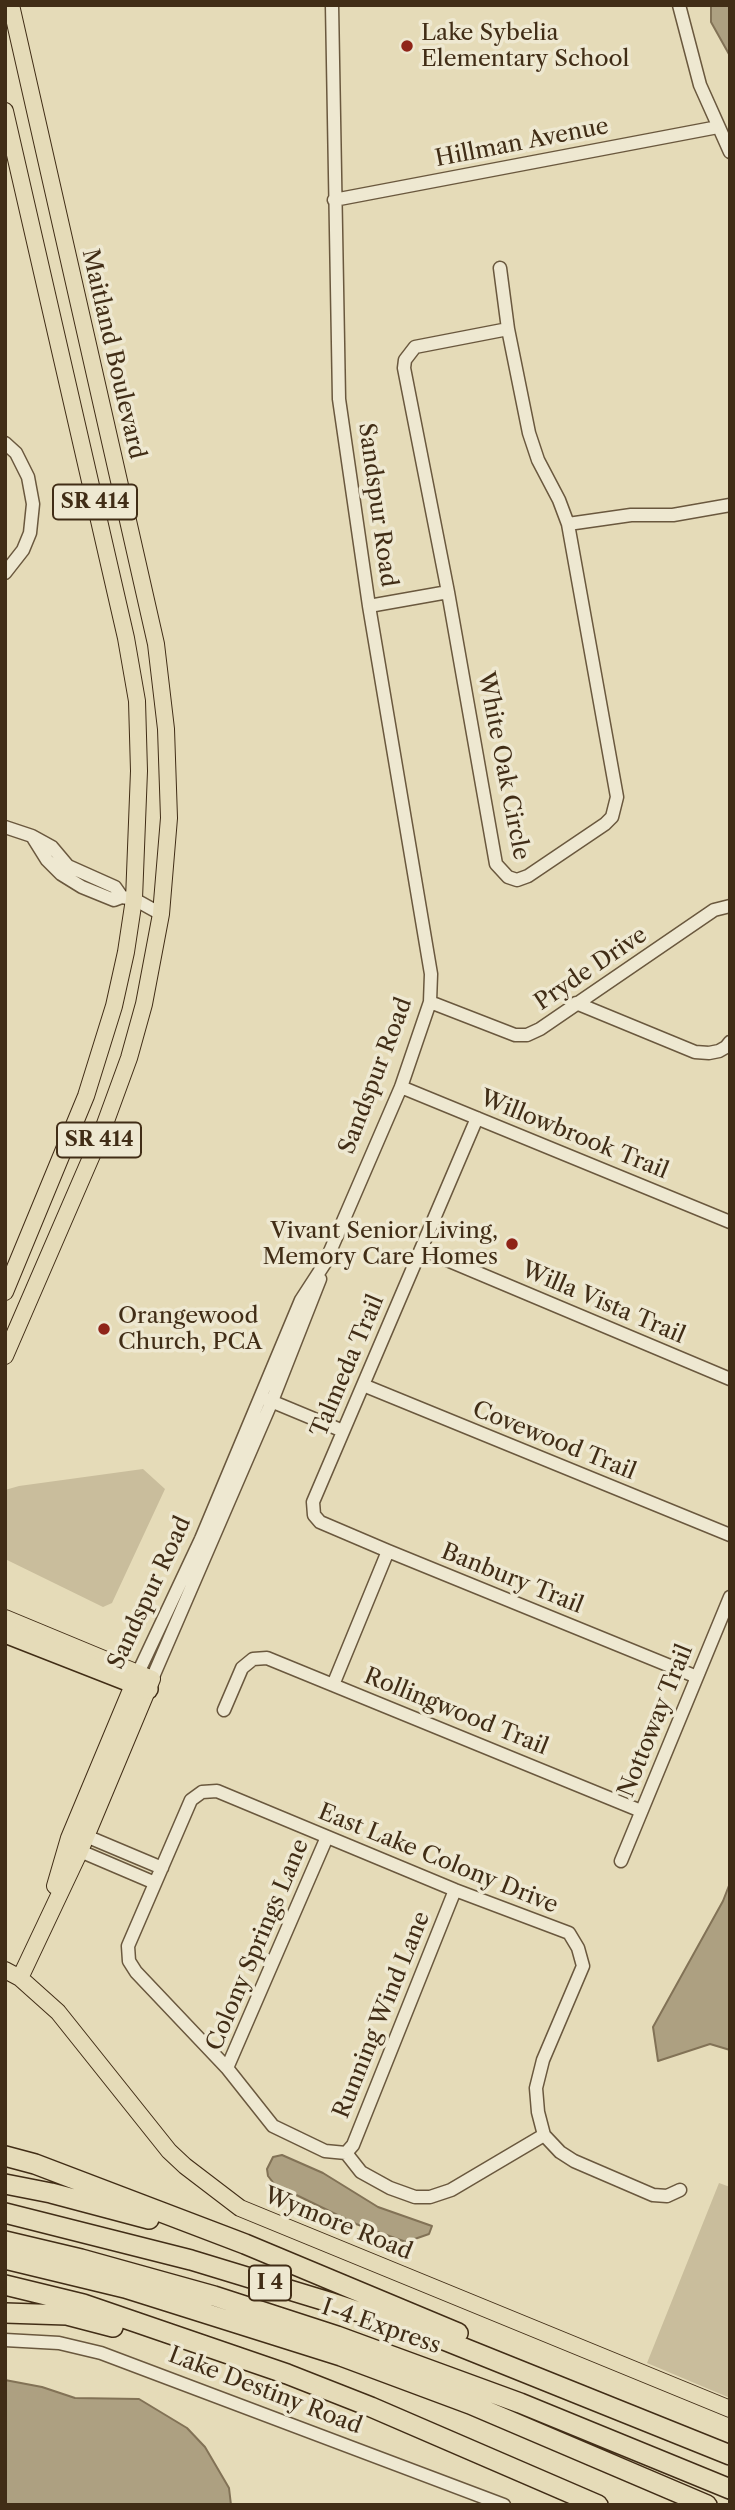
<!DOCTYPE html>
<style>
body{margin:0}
#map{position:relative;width:735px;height:2510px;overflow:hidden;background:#e5dbb8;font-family:"Libre Caslon Text",serif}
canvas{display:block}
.frame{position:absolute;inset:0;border:7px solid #412d16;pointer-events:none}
</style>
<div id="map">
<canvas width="735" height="2510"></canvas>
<div class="frame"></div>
</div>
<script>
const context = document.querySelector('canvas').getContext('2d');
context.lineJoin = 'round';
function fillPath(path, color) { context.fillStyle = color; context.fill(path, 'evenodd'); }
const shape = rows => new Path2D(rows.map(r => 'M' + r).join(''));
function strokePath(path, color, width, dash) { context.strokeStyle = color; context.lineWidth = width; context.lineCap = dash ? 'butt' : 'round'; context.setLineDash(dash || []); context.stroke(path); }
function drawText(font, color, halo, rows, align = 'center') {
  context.font = font + ' "Libre Caslon Text",serif'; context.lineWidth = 7; context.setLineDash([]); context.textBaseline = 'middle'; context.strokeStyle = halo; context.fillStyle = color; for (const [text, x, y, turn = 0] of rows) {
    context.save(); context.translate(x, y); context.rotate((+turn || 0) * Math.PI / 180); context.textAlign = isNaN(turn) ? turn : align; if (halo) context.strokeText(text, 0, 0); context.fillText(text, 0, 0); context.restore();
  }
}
const green = shape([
 [143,1469,165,1489,112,1603,103,1607,5,1559,5,1490,19,1486],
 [719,2183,730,2187,730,2398,647,2363]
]);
const water = shape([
 [711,5,730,5,730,56,711,22,711,5],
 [730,1883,730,2050,710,2044,658,2061,653,2027,723,1901,730,1883],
 [282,2155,323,2173,378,2207,432,2226,429,2234,406,2242,356,2224,286,2190,275,2185,268,2176,267,2169,273,2157,282,2155],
 [5,2380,42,2387,75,2398,139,2399,187,2428,205,2447,229,2488,231,2505,5,2505,5,2380]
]);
const minor = shape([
 [679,5,700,85,730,152],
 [334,200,718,127],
 [500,268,508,329,529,433,538,460,559,500,568,524,617,797,612,817,605,824,528,876,517,880,508,877,496,864,448,592,404,368,405,360,415,347,508,329],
 [5,443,16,453,28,477,33,504,30,533,23,550,5,573],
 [568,524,631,515,673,515,730,505],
 [369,606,448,592],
 [5,827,32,836,52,847,68,866,115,887,122,897],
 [32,836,47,860,61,874,82,887,114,900,122,897,134,899,161,914],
 [430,1002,515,1035,527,1035,540,1029,714,910,730,906],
 [576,1003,695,1052,709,1053,719,1051,726,1047,730,1042],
 [401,1087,730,1222],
 [477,1118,313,1502,314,1515,320,1522,388,1551,697,1677],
 [421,1249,730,1379],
 [363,1385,730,1535],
 [266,1399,343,1431],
 [138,1673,201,1539,301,1300,325,1263,401,1087,430,1002,431,974,369,606,339,399,332,5],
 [152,1679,272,1401,320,1279],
 [333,1685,388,1551],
 [224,1710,242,1668,253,1659,267,1658,641,1811],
 [80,1836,86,1836,162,1868],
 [76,1846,80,1851,155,1883],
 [621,1861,730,1597],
 [227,2068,327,1837],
 [346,2153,325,2151,273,2126,227,2068,136,1972,129,1961,128,1946,191,1800,202,1792,217,1791,455,1890,569,1933,578,1948,583,1966,543,2060,536,2088,538,2112,544,2135,560,2152,574,2161,653,2195,667,2196,680,2190],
 [346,2153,353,2145,455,1890],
 [346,2153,361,2172,390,2188,415,2197,430,2197,451,2190,544,2135],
 [5,2340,59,2343,101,2353,504,2505]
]);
const major = shape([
 [5,111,126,638,137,701,139,771,134,899,126,952,114,1006,86,1096,5,1292],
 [5,1356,102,1132,129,1058,144,1004,161,914,169,818,166,729,156,644,11,5],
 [5,1618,152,1679,80,1851,20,1978],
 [55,1886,69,1838,138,1673],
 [5,1970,20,1978,58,2012,169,2151,185,2166,240,2208,730,2409]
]);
const highway = shape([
 [5,1633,148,1689],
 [5,2156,35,2164,245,2244,458,2333],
 [5,2184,51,2193,149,2219],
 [5,2213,191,2260,329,2302,444,2340,730,2455],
 [5,2241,81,2259,214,2296,337,2336,520,2403,730,2489],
 [5,2259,125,2288,341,2356,470,2404,707,2505],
 [5,2285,83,2304,287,2374,371,2407,598,2505],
 [5,2313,67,2315,113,2327]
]);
const markers = [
 [407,46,7,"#8f2418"],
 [512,1244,7,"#8f2418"],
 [104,1329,7,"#8f2418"]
];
const shields = [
 [95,502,84],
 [99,1140,84],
 [270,2283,42]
];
const shieldNames = [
 ["SR 414",95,502],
 ["SR 414",99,1140],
 ["I 4",270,2283]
];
const poiNames = [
 ["Lake Sybelia",421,33],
 ["Elementary School",421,59],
 ["Vivant Senior Living,",498,1231,"right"],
 ["Memory Care Homes",498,1257,"right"],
 ["Orangewood",118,1316],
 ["Church, PCA",118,1342]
];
const streetNames = [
 ["Hillman Avenue",522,143,-11],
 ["Maitland Boulevard",113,354,77],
 ["Sandspur Road",377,505,82],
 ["White Oak Circle",503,766,79],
 ["Pryde Drive",591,969,-34],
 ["Sandspur Road",376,1076,-69],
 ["Willowbrook Trail",574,1135,22],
 ["Willa Vista Trail",603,1303,23],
 ["Talmeda Trail",348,1366,-67],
 ["Covewood Trail",554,1441,22],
 ["Banbury Trail",512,1579,22],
 ["Sandspur Road",150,1593,-65],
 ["Rollingwood Trail",456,1712,22],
 ["Nottoway Trail",656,1721,-68],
 ["East Lake Colony Drive",438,1859,22],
 ["Colony Springs Lane",258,1945,-67],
 ["Running Wind Lane",382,2015,-68],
 ["Wymore Road",338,2224,22],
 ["I-4 Express",381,2327,19],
 ["Lake Destiny Road",265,2391,21]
];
fillPath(green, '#c9bd9c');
fillPath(water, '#ada081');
strokePath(water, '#827256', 2);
strokePath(minor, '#6a583e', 15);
strokePath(major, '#412d16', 18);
strokePath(highway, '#412d16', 22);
strokePath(minor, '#eee8d1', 12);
strokePath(major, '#e5dbb8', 16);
strokePath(highway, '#e5dbb8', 19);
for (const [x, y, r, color] of markers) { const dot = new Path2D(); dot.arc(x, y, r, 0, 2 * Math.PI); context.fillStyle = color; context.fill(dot); strokePath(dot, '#eee8d1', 2.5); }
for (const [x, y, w] of shields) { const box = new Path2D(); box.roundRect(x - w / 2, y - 17.5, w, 35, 5); context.fillStyle = '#eee8d1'; context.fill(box); strokePath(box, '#412d16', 2); }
drawText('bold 21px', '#412d16', null, shieldNames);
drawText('23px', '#412d16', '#eee8d1', poiNames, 'left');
drawText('23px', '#412d16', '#eee8d1', streetNames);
</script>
